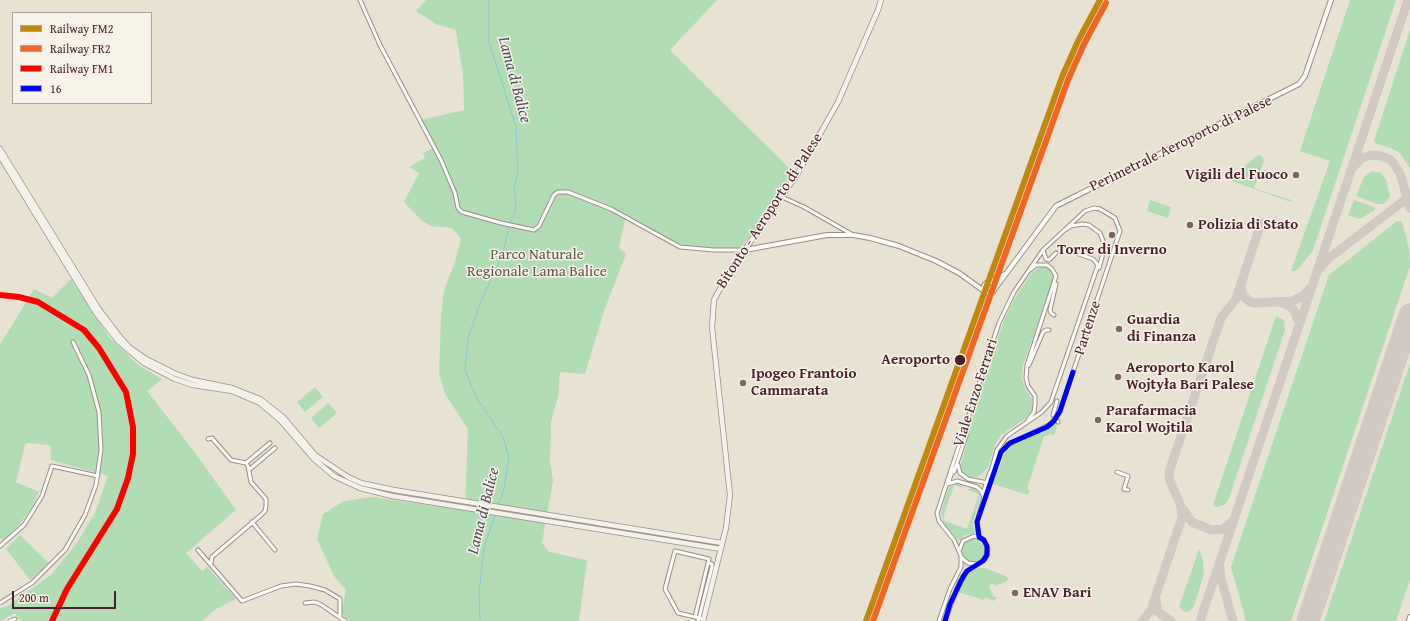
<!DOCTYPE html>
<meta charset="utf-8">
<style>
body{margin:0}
#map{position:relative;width:1410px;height:621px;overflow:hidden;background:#e8e2d3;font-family:"Gentium Book Plus",serif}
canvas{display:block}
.legend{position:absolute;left:12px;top:12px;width:140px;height:92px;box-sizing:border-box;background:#f7f3e8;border:1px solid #b29e9c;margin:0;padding:5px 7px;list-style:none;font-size:12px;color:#4a1f2b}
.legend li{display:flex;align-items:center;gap:8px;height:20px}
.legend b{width:20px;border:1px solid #b29e9c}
.scale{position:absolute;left:12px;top:591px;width:104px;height:18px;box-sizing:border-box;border:2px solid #4a1f2b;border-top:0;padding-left:5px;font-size:12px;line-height:14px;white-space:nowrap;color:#4a1f2b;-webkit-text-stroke:3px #f7f3e8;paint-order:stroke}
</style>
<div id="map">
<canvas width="1410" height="621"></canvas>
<ul class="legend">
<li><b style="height:5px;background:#c0880f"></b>Railway FM2</li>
<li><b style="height:5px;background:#f26522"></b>Railway FR2</li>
<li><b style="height:5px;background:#f00"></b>Railway FM1</li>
<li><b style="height:5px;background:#00f"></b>16</li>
</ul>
<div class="scale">200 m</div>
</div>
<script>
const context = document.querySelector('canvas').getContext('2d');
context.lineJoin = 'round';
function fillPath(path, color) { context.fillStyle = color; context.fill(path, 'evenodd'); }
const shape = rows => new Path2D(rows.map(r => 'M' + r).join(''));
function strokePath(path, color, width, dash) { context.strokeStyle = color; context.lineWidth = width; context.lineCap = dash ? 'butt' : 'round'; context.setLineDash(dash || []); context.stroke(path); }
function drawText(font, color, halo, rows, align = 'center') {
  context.font = font + ' "Gentium Book Plus",serif'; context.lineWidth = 3; context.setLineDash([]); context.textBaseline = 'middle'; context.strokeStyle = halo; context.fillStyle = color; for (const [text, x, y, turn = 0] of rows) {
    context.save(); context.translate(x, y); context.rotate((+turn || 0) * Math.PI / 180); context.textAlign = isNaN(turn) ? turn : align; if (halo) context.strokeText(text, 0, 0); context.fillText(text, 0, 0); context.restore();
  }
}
const green = shape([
 [426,0,717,0,670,50,793,172,751,235,743,245,738,248,714,249,684,246,663,235,622,212,583,195,626,215,619,248,626,254,604,311,585,374,560,372,558,397,551,422,550,461,553,481,542,543,549,552,587,560,579,621,349,621,343,615,342,611,346,590,334,576,317,539,323,514,344,501,373,497,433,506,465,509,468,429,445,394,439,373,441,318,444,290,455,262,461,238,452,228,431,226,422,221,404,202,419,173,409,167,425,158,423,153,435,147,421,120,464,110,463,76,456,30,436,24,416,11],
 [1350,0,1396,0,1313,250,1300,267,1295,271,1291,271,1330,161,1300,151],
 [1410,30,1410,168,1400,153,1393,149,1375,143,1374,141],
 [1258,155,1262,156,1264,160,1254,188,1291,200,1291,202,1232,181,1238,171],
 [1372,171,1381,173,1386,179,1390,196,1387,201,1382,204,1377,204,1356,196,1364,177],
 [1150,200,1171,207,1168,218,1147,211],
 [1354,200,1374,207,1375,210,1360,219,1348,215],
 [1397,221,1401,221,1403,226,1409,248,1410,266,1291,621,1246,621,1231,567,1329,275],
 [1041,266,1049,268,1055,276,1023,365,1022,378,1025,388,1032,399,1032,410,1026,418,1001,435,995,445,988,467,982,474,977,477,970,477,962,472,960,466,965,450,974,405,1004,320,1015,298,1031,274],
 [71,279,110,338,140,366,162,379,147,391,193,450,236,510,186,553,202,571,207,567,236,599,216,609,202,621,20,621,15,613,0,621,0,608,9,605,51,575,77,543,95,513,108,476,51,460,50,445,28,443,25,445,16,482,39,492,31,509,18,526,3,541,0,537,0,345,34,289,52,298],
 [1276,316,1284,320,1285,330,1228,501,1224,505,1217,507,1213,505],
 [1410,363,1410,579,1396,621,1324,621],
 [315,387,323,397,305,412,297,402],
 [328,403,337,413,319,428,311,418],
 [1055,423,1057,428,1054,435,1050,434,1047,436,1044,436,1027,489,1030,490,1028,495,993,484,1007,448],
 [955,482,961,484,963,488,954,485,943,518,945,521,967,529,979,494,967,490,974,487,978,489,981,494,973,523,975,533,965,535,959,541,944,524,941,512,948,488],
 [20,535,49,563,30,580,6,549],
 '962 550a12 12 0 1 1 24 0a12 12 0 1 1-24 0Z',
 [1199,549,1203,560,1204,574,1194,606,1190,611,1185,612,1179,607],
 [977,568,984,568,1006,576,1009,580,995,586,993,583,990,584,989,587,994,597,997,597,994,601,985,597,984,600,958,592,966,576]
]);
const stream = shape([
 [489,0,489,42,516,127,518,171,514,188,516,201,515,211,510,223],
 [499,504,504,489,509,458,503,437,476,397,465,370,468,338,479,306,503,253,509,226],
 [480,621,479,592,484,547,495,515]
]);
const taxiway = shape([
 [1353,167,1362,158,1371,155,1381,156,1391,160,1400,173,1410,208],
 [1319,269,1329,258,1410,196],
 [1241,285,1243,296,1250,302,1255,303,1293,301,1304,295,1310,288],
 [1282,303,1288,305,1294,310,1299,324],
 [1183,509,1192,522,1211,530,1223,529,1234,520],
 [1220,568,1221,578,1233,621],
 [1156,599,1158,612,1171,621],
 [1142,621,1151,610,1182,517,1181,506,1170,481,1169,472,1221,318,1236,299,1261,223],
 [1200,621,1408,0]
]);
const runway = shape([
 [1308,621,1410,315]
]);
const minor = shape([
 [360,0,380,45,441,160,455,193,458,208,462,212,501,223,534,230,539,226,554,195,558,192,568,192,611,209,680,247,714,250,745,250],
 [782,197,804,207,853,235],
 [1065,230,1071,226,1083,224,1089,225,1100,233,1105,246,1099,268],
 [1043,250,1046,259,1049,260,1056,253],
 [1054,315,1051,313,1050,310,1056,284],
 [1029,365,1043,332,1046,330,1049,330],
 [1057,401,1053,415,1058,422],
 [1028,420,1034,412,1035,404,1035,396,1028,386,1026,378,1027,365,1056,276,1052,269,1047,265,1036,265,1030,270],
 [208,439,212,438,231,460,246,463,248,466,251,482,266,499,266,506,265,511,260,516,212,557,211,563],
 [246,463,270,443],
 [958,465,960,473,968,479,988,483],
 [250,469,275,448],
 [954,472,966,436,966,427],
 [1117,472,1128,476,1124,489,1128,490],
 [991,479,1001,452,1005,446,1051,424],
 [948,484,953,469],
 [948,484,957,481,977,487,981,491,984,497],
 [983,493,990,472],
 [252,522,275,550],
 [979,537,977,522,997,450,1007,436,1042,412,1051,402,1098,265,1093,259,1076,253,1072,250],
 [0,546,24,525,34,509,42,496,52,466,98,476],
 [198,550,242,601,281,586,296,584,310,586,325,590,340,599,340,617],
 [976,564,968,563,962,558,954,540,939,521,937,513,999,323,1014,292,1043,250,1085,211,1094,208,1100,209,1115,218,1120,231,1073,372],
 [0,603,32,583,65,550,85,515,96,485,101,450,99,412,89,375,73,342],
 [305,603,314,602,320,604,345,621],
 [695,617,708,563],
 [10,621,15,619],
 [698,621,699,618,712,567,712,564,708,563,709,559,675,551,665,589,678,613,695,617,703,619],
 [939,621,950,589,961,567,961,557],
 [945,621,959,583,967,571,985,559,988,549,983,539,974,536,963,541,959,551]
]);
const tertiary = shape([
 [745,250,827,235,853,235,870,238,899,246,936,261,959,273,984,291],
 [989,282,1005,274],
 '983.5 288a5.5 5.5 0 1 1 11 0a5.5 5.5 0 1 1-11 0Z',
 [994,290,1056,206,1299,84,1305,76,1331,0],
 [1409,621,1410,617]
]);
const secondary = shape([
 [0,149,98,308,120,337,129,347,146,359,176,374,193,380,232,388,260,399,283,417,315,455,348,477,361,483,394,490,722,543],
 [0,156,96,313,119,342,144,363,175,379,193,385,232,391,260,403,281,421,314,459,334,476,360,488,392,496,721,549],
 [703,621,726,528,730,495,712,327,714,300,728,274,798,173,838,102,878,10,881,0]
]);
const minorBridge = shape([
 [1051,424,1060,411,1073,372]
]);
const bus1 = shape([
 [945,621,950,604,963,577,967,571,983,561,987,555,987,546,984,540,979,537,977,522,1001,452,1010,443,1047,427,1054,421,1060,411,1073,372]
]);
const rail1 = shape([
 [866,621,1062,77,1078,41,1100,0]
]);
const rail2 = shape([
 [873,621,1068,80,1084,44,1106,3]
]);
const rail3 = shape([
 [0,295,19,297,38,302,84,330,99,348,126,392,133,427,133,454,128,478,117,509,67,589,52,621]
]);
const markers = [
 [1296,175,4,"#816366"],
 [1190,225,4,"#816366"],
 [1112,235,4,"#816366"],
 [1119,329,4,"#816366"],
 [960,360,6,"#4a1f2b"],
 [1118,377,4,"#816366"],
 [743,383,4,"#816366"],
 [1098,420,4,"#816366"],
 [1015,593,4,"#816366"]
];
const streetNames = [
 ["Perimetrale Aeroporto di Palese",1181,144,-26],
 ["Bitonto - Aeroporto di Palese",770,211,-57],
 ["Partenze",1088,328,-72],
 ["Viale Enzo Ferrari",976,393,-72]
];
const poiNames = [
 ["Vigili del Fuoco",1288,175,"right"],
 ["Polizia di Stato",1198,225],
 ["Torre di Inverno",1112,250,"center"],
 ["Guardia",1127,320],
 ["di Finanza",1127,337],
 ["Aeroporto Karol",1126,368],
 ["Wojtyła Bari Palese",1126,385],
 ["Ipogeo Frantoio",751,374],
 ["Cammarata",751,391],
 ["Parafarmacia",1106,411],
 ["Karol Wojtila",1106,428],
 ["ENAV Bari",1023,593]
];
const parkNames = [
 ["Parco Naturale",537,255],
 ["Regionale Lama Balice",537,272]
];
const stopNames = [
 ["Aeroporto",950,360]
];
const waterNames = [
 ["Lama di Balice",514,80,75],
 ["Lama di Balice",484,511,-76]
];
fillPath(green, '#b2dcb4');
strokePath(stream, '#88cada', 1);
strokePath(taxiway, '#d0cac3', 9);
strokePath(runway, '#d0cac3', 23);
strokePath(minor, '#988e88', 5);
strokePath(tertiary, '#988e88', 6);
strokePath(secondary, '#988e88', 6);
strokePath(minor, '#fcfbf8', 3);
strokePath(tertiary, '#fcfbf8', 4);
strokePath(secondary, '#f4f0ea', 4.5);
strokePath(minorBridge, '#988e88', 5, []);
strokePath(minorBridge, '#fcfbf8', 3);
strokePath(bus1, '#00f', 5);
strokePath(rail1, '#c0880f', 6);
strokePath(rail2, '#f26522', 6);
strokePath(rail3, '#f00', 6);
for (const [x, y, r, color] of markers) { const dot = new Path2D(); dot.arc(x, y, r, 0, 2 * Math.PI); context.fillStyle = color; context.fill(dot); strokePath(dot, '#f7f3e8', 1.5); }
drawText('15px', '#4a1f2b', '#f7f3e8', streetNames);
drawText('bold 15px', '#4a1f2b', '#f7f3e8', poiNames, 'left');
drawText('15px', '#5c564c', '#f7f3e8', parkNames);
drawText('bold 15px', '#4a1f2b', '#f7f3e8', stopNames, 'right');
drawText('italic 16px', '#504f60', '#f7f3e8', waterNames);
</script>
